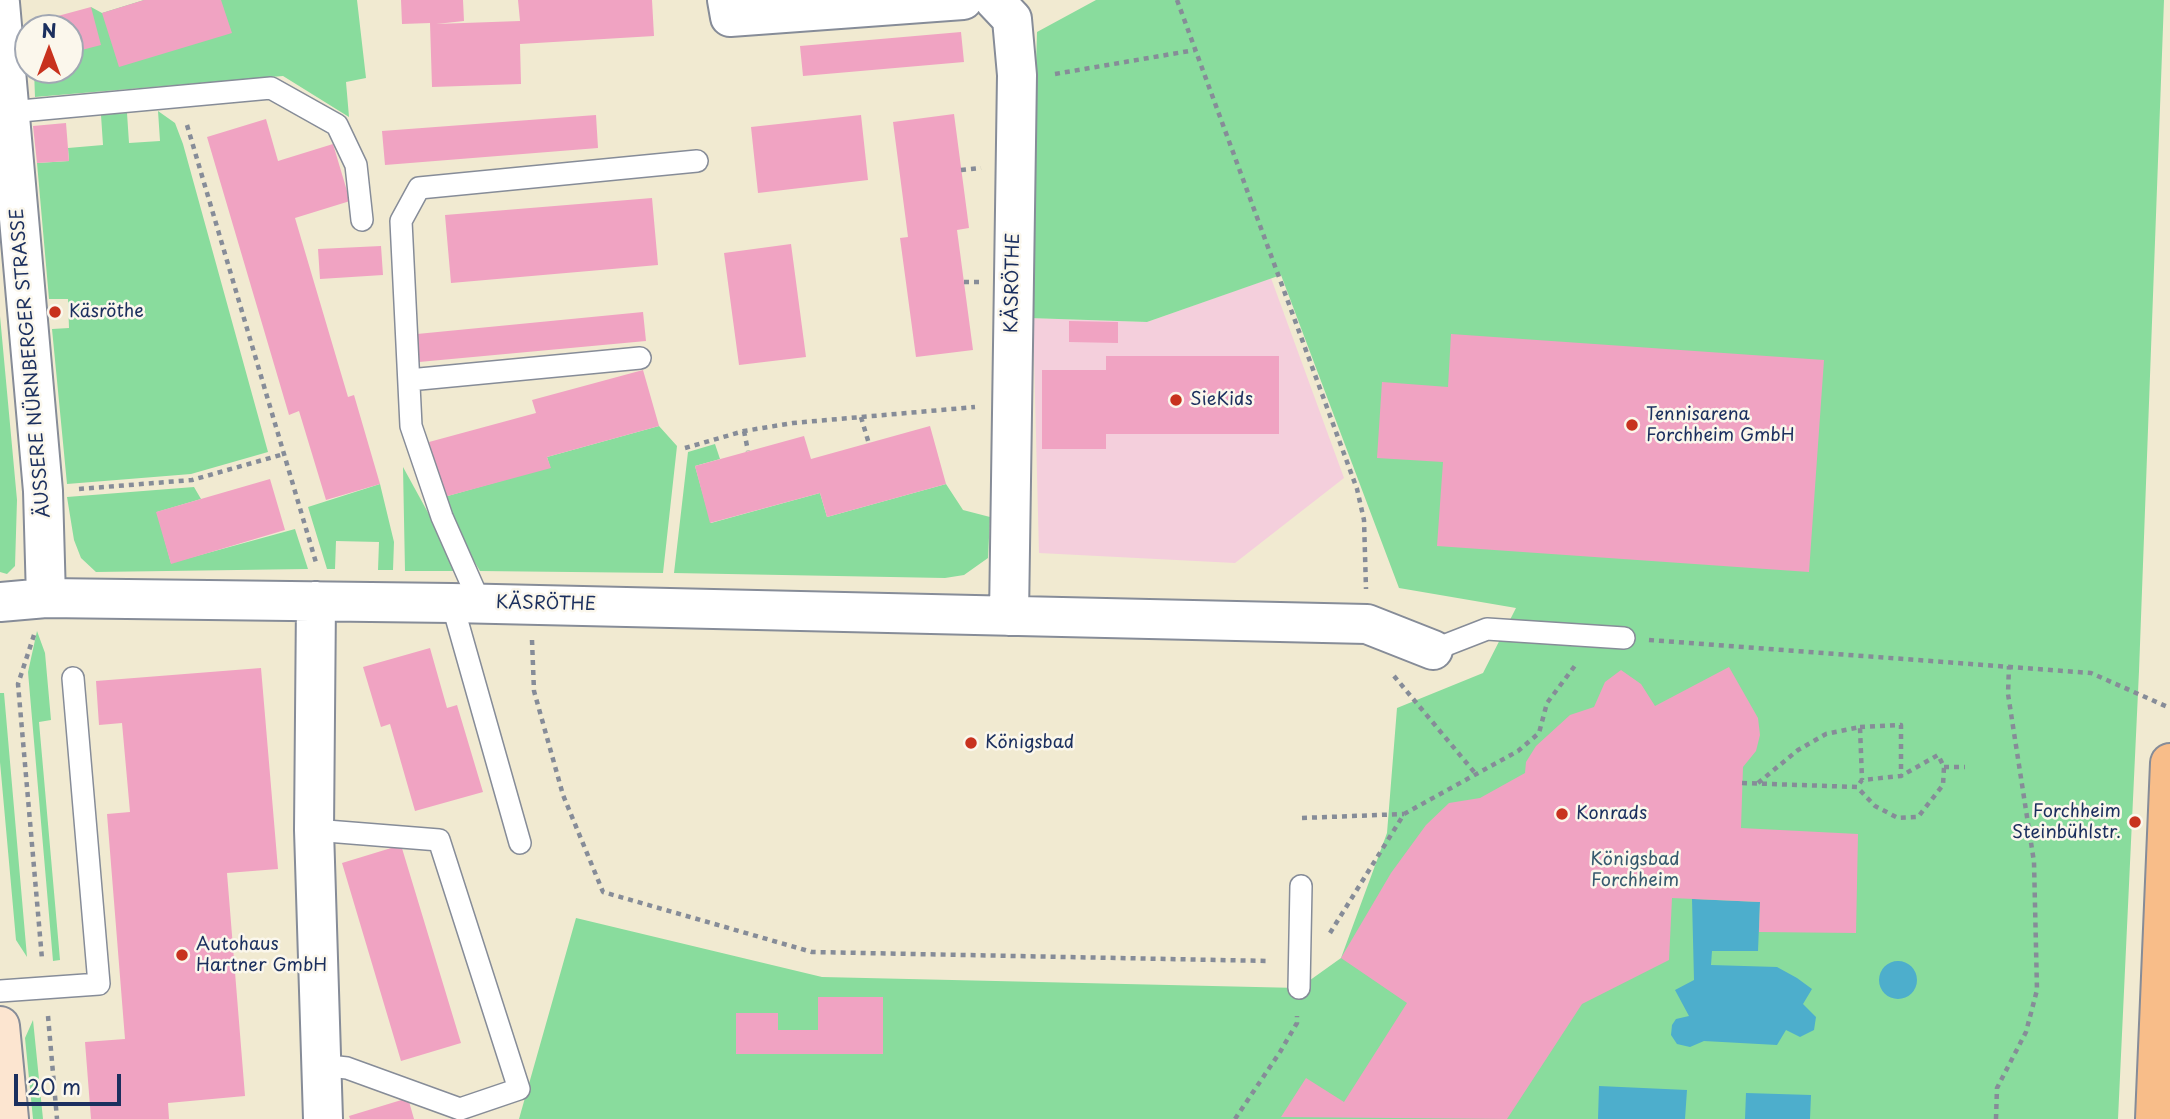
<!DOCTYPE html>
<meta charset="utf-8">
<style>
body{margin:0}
#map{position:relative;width:2170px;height:1119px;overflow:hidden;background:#f1ead1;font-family:"Playpen Sans",sans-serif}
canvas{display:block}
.north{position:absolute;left:14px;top:14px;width:70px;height:70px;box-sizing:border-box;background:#fbf7ec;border:2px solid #a1a7b3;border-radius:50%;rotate:0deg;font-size:19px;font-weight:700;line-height:28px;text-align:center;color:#1b2f5e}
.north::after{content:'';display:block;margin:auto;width:24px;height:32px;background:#c8321e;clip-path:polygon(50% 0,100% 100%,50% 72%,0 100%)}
.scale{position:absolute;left:14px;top:1074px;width:107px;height:32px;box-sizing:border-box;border:4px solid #1b2f5e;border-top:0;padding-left:9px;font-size:21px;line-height:24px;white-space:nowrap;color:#1b2f5e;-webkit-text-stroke:5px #fbf7ec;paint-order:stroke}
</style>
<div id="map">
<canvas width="2170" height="1119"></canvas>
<div class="north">N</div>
<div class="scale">20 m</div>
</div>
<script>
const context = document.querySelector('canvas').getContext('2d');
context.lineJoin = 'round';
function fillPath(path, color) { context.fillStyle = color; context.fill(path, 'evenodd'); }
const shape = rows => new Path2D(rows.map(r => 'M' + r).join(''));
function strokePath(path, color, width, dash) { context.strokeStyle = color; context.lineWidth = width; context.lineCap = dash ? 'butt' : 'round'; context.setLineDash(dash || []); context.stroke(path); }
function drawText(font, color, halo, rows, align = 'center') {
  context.font = font + ' "Playpen Sans",sans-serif'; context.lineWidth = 5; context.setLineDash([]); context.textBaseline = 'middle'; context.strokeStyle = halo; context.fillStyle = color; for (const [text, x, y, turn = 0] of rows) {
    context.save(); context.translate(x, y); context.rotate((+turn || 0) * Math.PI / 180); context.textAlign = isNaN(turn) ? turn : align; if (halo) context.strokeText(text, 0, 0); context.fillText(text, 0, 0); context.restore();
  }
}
const built = shape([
 [1271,278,1344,478,1235,563,1039,553,1033,318,1147,322]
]);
const green = shape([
 [144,0,357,0,366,78,346,82,349,117,283,76,35,97,34,70,70,70,70,53,91,7,102,13],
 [1096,0,2164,0,2139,671,2118,1119,519,1119,576,918,822,977,1299,988,1341,958,1387,833,1397,708,1483,673,1516,608,1399,588,1281,275,1147,322,1029,318,1037,32],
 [158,111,175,123,183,144,268,452,191,474,67,484,52,329,69,328,68,299,49,299,37,163,69,161,68,148,103,145,101,115,127,113,129,143,160,141],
 [0,316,17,500,15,566,7,574,0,572],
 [659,426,677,446,663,573,480,571,445,513,444,497,550,467,547,457],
 [715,444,720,459,695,466,711,523,820,493,827,517,946,484,963,510,990,517,988,558,964,575,945,578,674,573,688,452],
 [403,467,460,571,405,571],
 [380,484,394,542,393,570,378,570,379,542,336,541,335,569,327,569,308,507],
 [194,487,201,499,157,512,171,563,295,529,308,569,96,572,81,558,74,540,67,497],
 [37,631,45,653,51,720,39,722,60,960,53,961,28,672],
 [0,693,4,693,27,957,16,940,0,762],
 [33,1020,43,1119,33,1119,25,1038]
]);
const water = shape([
 [1692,899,1760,902,1758,951,1712,951,1711,965,1777,967,1797,978,1812,989,1803,1004,1816,1017,1814,1030,1800,1037,1786,1030,1777,1045,1704,1041,1690,1047,1677,1044,1671,1035,1672,1025,1676,1019,1689,1016,1675,990,1694,980],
 '1879 980a19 19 0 1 1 38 0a19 19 0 1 1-38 0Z',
 [1599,1086,1687,1090,1685,1119,1598,1119],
 [1746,1093,1811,1095,1810,1119,1745,1119]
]);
const building = shape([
 [144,0,221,0,232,33,119,67,102,13],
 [401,0,463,0,464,21,436,24,520,21,518,0,652,0,654,36,520,44,521,84,432,87,430,23,402,24],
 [91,7,101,45,70,53,70,28,33,28,32,23],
 [961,32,964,62,803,76,800,46],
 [954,114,969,228,957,230,973,350,916,357,900,238,908,237,893,122],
 [596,115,598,148,385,165,382,131],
 [861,115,868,180,758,193,751,127],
 [266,119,278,161,333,144,350,201,295,218,348,397,354,395,380,484,326,500,299,411,289,415,207,137],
 [66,123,69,161,37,163,33,126],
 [652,198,658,265,451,283,445,215],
 [791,244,806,357,739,365,724,253],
 [381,246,383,275,320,279,318,249],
 [643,312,646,341,419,362,417,334],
 [1069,321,1118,322,1118,343,1069,342],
 [1451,334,1824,360,1809,572,1437,546,1443,462,1377,458,1382,382,1448,387],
 [1106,356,1279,356,1279,434,1106,434,1106,449,1042,449,1042,370,1106,370],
 [643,370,659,426,547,457,551,468,444,497,429,442,536,413,532,400],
 [930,426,946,484,827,517,820,493,710,523,695,466,804,436,811,459],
 [270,479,285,530,171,564,156,512],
 [430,648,447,708,457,705,483,792,415,811,390,724,381,727,363,667],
 [1729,667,1758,718,1760,735,1756,751,1743,767,1741,828,1858,834,1856,933,1759,932,1760,902,1672,898,1669,960,1582,1004,1507,1119,1281,1117,1306,1078,1344,1102,1407,1003,1341,958,1391,873,1426,825,1449,803,1480,798,1525,773,1526,762,1536,746,1570,715,1594,707,1605,682,1621,670,1641,684,1655,706],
 [261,668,278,869,227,873,245,1096,168,1103,169,1119,91,1119,85,1042,125,1039,107,814,130,812,122,723,99,725,96,681],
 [401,845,461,1043,401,1061,342,863],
 [818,997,883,997,883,1054,736,1054,736,1013,778,1013,778,1030,818,1030],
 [408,1098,414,1119,350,1119,349,1116]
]);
const path = shape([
 [1177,0,1357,489,1364,520,1366,589],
 [1055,74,1195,50],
 [187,125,317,566],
 [961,170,981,168],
 [964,282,979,282],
 [861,417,869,444],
 [744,431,748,451],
 [685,448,744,431,793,423,975,407],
 [79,489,192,480,284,454],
 [34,635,18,684,42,959],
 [532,640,534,691,563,795,603,892,812,952,1270,961],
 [1649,640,2091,673,2170,708],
 [1394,676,1475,773],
 [1860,727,1901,725,1901,776],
 [1944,767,1965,767],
 [1742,783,1857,787,1875,806,1898,818,1918,817,1943,785,1944,767,1938,755,1901,776,1862,780,1857,787],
 [1758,783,1798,750,1826,734,1860,727,1862,780],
 [1302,818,1404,814],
 [1330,933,1404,814,1518,751,1539,733,1547,703,1577,663],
 [48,1016,57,1119],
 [1235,1119,1280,1052,1297,1023,1297,1016],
 [1996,1119,1997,1088,2026,1032,2037,990,2034,862,2008,694,2009,666]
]);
const service = shape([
 [10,112,271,88,337,125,356,165,362,220],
 [409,380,640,358],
 [452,603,520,843],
 [480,603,442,517,411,426,401,221,419,188,697,161],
 [1433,650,1487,629,1624,638],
 [314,830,439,840,519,1089,460,1109,347,1068,320,1065],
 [1299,988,1301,886],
 [0,991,99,984,73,678]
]);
const minor = shape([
 [727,0,730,17,963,0],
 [994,0,1012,19,1017,75,1009,616],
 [0,3,43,491,46,598],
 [316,601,314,830,323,1119],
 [0,602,46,598,452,603,1367,624,1433,650]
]);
const secondary = shape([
 [0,1026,9,1119]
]);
const primary = shape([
 [2155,1119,2170,763]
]);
const markers = [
 [55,312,7,"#c8321e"],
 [1176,400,7,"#c8321e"],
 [1632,425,7,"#c8321e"],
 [971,743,7,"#c8321e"],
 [1562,814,7,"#c8321e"],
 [2135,822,7,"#c8321e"],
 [182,955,7,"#c8321e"]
];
const streetNames = [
 ["KÄSRÖTHE",1013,283,-89],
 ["ÄUSSERE NÜRNBERGER STRASSE",31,363,-95],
 ["KÄSRÖTHE",546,604,1]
];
const poiNames = [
 ["Käsröthe",69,312],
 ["SieKids",1190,400],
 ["Tennisarena",1646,415],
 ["Forchheim GmbH",1646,436],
 ["Königsbad",985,743],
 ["Forchheim",2121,812,"right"],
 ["Steinbühlstr.",2121,833,"right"],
 ["Konrads",1576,814],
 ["Autohaus",196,945],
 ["Hartner GmbH",196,966]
];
const parkNames = [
 ["Königsbad",1635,860],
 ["Forchheim",1635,881]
];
fillPath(built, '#f4cfdc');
fillPath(green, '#89dc9d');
fillPath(water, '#4daecc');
fillPath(building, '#f0a3c2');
strokePath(service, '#868c98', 24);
strokePath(minor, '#868c98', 42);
strokePath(secondary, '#868c98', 42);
strokePath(primary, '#868c98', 42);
strokePath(path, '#868c98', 4.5, [5, 5]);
strokePath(service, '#fff', 21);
strokePath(minor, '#fff', 38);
strokePath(secondary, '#fce5d0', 38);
strokePath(primary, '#f8bd89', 38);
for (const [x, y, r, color] of markers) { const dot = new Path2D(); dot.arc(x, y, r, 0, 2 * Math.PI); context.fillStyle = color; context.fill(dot); strokePath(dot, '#fbf7ec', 2.5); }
drawText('18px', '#1b2f5e', '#fbf7ec', streetNames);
drawText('18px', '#1b2f5e', '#fbf7ec', poiNames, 'left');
drawText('18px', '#365a6e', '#fbf7ec', parkNames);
</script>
